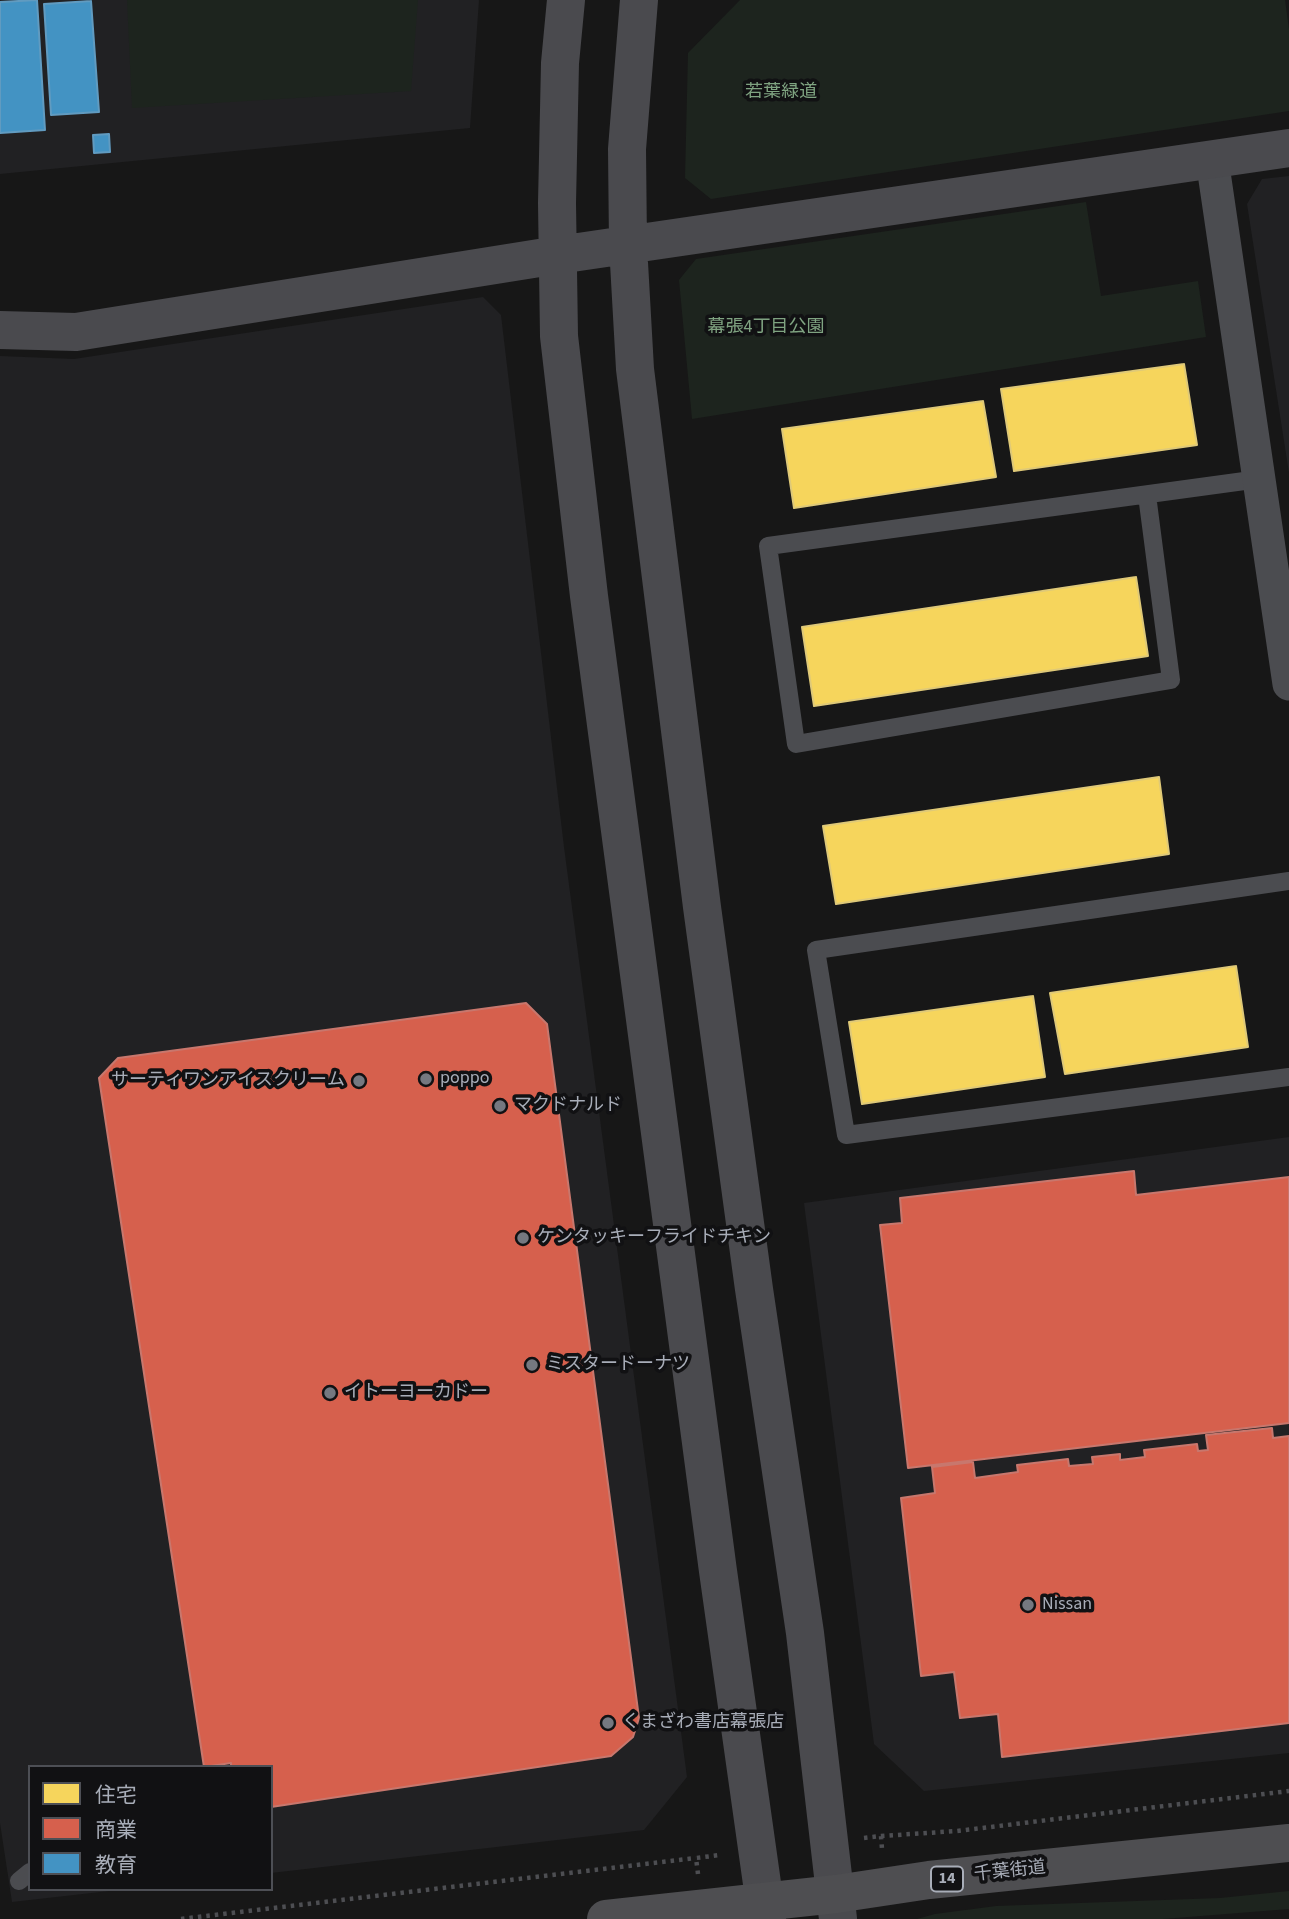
<!DOCTYPE html>
<meta charset="utf-8">
<style>
body{margin:0}
#map{position:relative;width:1289px;height:1919px;overflow:hidden;background:#171717;font-family:"Source Sans 3","Noto Sans JP",sans-serif}
canvas{display:block}
.legend{position:absolute;left:28px;top:1765px;width:245px;height:126px;box-sizing:border-box;background:#111113;border:2px solid #4d4f55;margin:0;padding:9px 12px;list-style:none;font-size:21px;color:#a8adb8}
.legend li{display:flex;align-items:center;gap:14px;height:35px}
.legend b{width:35px;border:2px solid #4d4f55}
</style>
<div id="map">
<canvas width="1289" height="1919"></canvas>
<ul class="legend">
<li><b style="height:19px;background:#f6d55c"></b>住宅</li>
<li><b style="height:19px;background:#d6604d"></b>商業</li>
<li><b style="height:19px;background:#4393c3"></b>教育</li>
</ul>
</div>
<script>
const context = document.querySelector('canvas').getContext('2d');
context.lineJoin = 'round';
function fillPath(path, color) { context.fillStyle = color; context.fill(path, 'evenodd'); }
const shape = rows => new Path2D(rows.map(r => 'M' + r).join(''));
function strokePath(path, color, width, dash) { context.strokeStyle = color; context.lineWidth = width; context.lineCap = dash ? 'butt' : 'round'; context.setLineDash(dash || []); context.stroke(path); }
function drawText(font, color, halo, rows, align = 'center') {
  context.font = font + ' "Source Sans 3","Noto Sans JP",sans-serif'; context.lineWidth = 7; context.setLineDash([]); context.textBaseline = 'middle'; context.strokeStyle = halo; context.fillStyle = color; for (const [text, x, y, turn = 0] of rows) {
    context.save(); context.translate(x, y); context.rotate((+turn || 0) * Math.PI / 180); context.textAlign = isNaN(turn) ? turn : align; if (halo) context.strokeText(text, 0, 0); context.fillText(text, 0, 0); context.restore();
  }
}
const built = shape([
 [0,0,479,0,470,128,0,174],
 [1289,176,1289,473,1247,204,1262,179],
 [483,297,501,315,564,847,687,1777,644,1830,271,1873,271,1767,30,1767,30,1889,127,1889,12,1902,0,1823,0,356,74,359],
 [1289,1137,1289,1753,924,1791,874,1744,804,1203]
]);
const green = shape([
 [127,0,418,0,411,91,132,108],
 [740,0,1285,0,1289,29,1289,111,711,199,685,178,688,53],
 [1086,202,1101,296,1198,281,1206,337,692,419,679,280,696,259],
 [1289,1891,1289,1909,1163,1919,917,1919,935,1914,996,1906,1220,1898]
]);
const homes = shape([
 [1184,364,1197,445,1014,471,1001,389,1184,364],
 [983,401,996,477,794,508,782,429,983,401],
 [1136,577,1148,656,814,706,802,627,1136,577],
 [1159,777,1169,854,836,904,823,826,1159,777],
 [1236,966,1248,1047,1065,1074,1050,993,1236,966],
 [1033,996,1045,1077,862,1104,849,1022,1033,996]
]);
const shops = shape([
 [526,1003,547,1024,639,1718,633,1737,611,1756,271,1807,271,1767,231,1767,231,1763,204,1767,99,1078,118,1058,526,1003],
 [1134,1171,1136,1195,1289,1177,1289,1423,908,1468,880,1225,902,1223,900,1198,1134,1171],
 [1272,1428,1273,1438,1289,1436,1289,1723,1002,1757,998,1714,960,1718,954,1672,921,1676,901,1498,935,1493,932,1467,973,1462,975,1478,1018,1472,1017,1465,1068,1459,1069,1466,1093,1464,1092,1457,1120,1454,1120,1460,1145,1457,1144,1450,1197,1444,1198,1451,1208,1450,1206,1435,1272,1428]
]);
const schools = shape([
 [37,0,45,130,0,133,0,2,37,0],
 [91,1,99,112,51,115,44,4,91,1],
 [109,134,110,152,94,153,93,135,109,134]
]);
const path = shape([
 [881,1836,957,1831,1289,1791],
 [864,1838,881,1836,882,1849],
 [698,1874,696,1858,720,1855],
 [181,1919,696,1858]
]);
const lane = shape([
 [1147,495,1171,680,796,744,768,546,1259,479],
 [1289,881,816,950,846,1135,1289,1077],
 [19,1881,30,1872]
]);
const street = shape([
 [1212,159,1289,684]
]);
const secondary = shape([
 [566,0,560,63,557,203,559,336,589,596,718,1571,767,1919],
 [639,0,627,149,628,245,635,369,702,907,754,1289,805,1633,838,1919],
 [0,330,76,332,558,255,1289,148]
]);
const highway = shape([
 [606,1919,836,1894,929,1880,1289,1843]
]);
const markers = [
 [426,1079,7,"#757880"],
 [359,1081,7,"#757880"],
 [500,1106,7,"#757880"],
 [523,1238,7,"#757880"],
 [532,1365,7,"#757880"],
 [330,1393,7,"#757880"],
 [1028,1605,7,"#757880"],
 [608,1723,7,"#757880"]
];
const shields = [
 [947,1879,32]
];
const shieldNames = [
 ["14",947,1879]
];
const parkNames = [
 ["若葉緑道",781,93],
 ["幕張4丁目公園",766,328]
];
const poiNames = [
 ["poppo",440,1079],
 ["サーティワンアイスクリーム",345,1081,"right"],
 ["マクドナルド",514,1106],
 ["ケンタッキーフライドチキン",537,1238],
 ["ミスタードーナツ",546,1365],
 ["イトーヨーカドー",344,1393],
 ["Nissan",1042,1605],
 ["くまざわ書店幕張店",622,1723]
];
const streetNames = [
 ["千葉街道",1010,1872,-6]
];
fillPath(built, '#212123');
fillPath(green, '#1d241e');
fillPath(homes, '#f6d55c');
strokePath(homes, '#dfc978', 2);
fillPath(shops, '#d6604d');
strokePath(shops, '#c8776d', 2);
fillPath(schools, '#4393c3');
strokePath(schools, '#619bc0', 2);
strokePath(path, '#4d4e52', 4.5, [3.5, 5]);
strokePath(lane, '#4b4c50', 18);
strokePath(street, '#4b4c50', 33);
strokePath(secondary, '#4a4a4e', 38);
strokePath(highway, '#4e4e51', 38);
for (const [x, y, r, color] of markers) { const dot = new Path2D(); dot.arc(x, y, r, 0, 2 * Math.PI); context.fillStyle = color; context.fill(dot); strokePath(dot, '#111113', 2.5); }
for (const [x, y, w] of shields) { const box = new Path2D(); box.roundRect(x - w / 2, y - 12.5, w, 25, 5); context.fillStyle = '#111113'; context.fill(box); strokePath(box, '#a8adb8', 2); }
drawText('bold 16px', '#a8adb8', null, shieldNames);
drawText('18px', '#7fa381', '#111113', parkNames);
drawText('18px', '#a8adb8', '#111113', poiNames, 'left');
drawText('18px', '#a8adb8', '#111113', streetNames);
</script>
